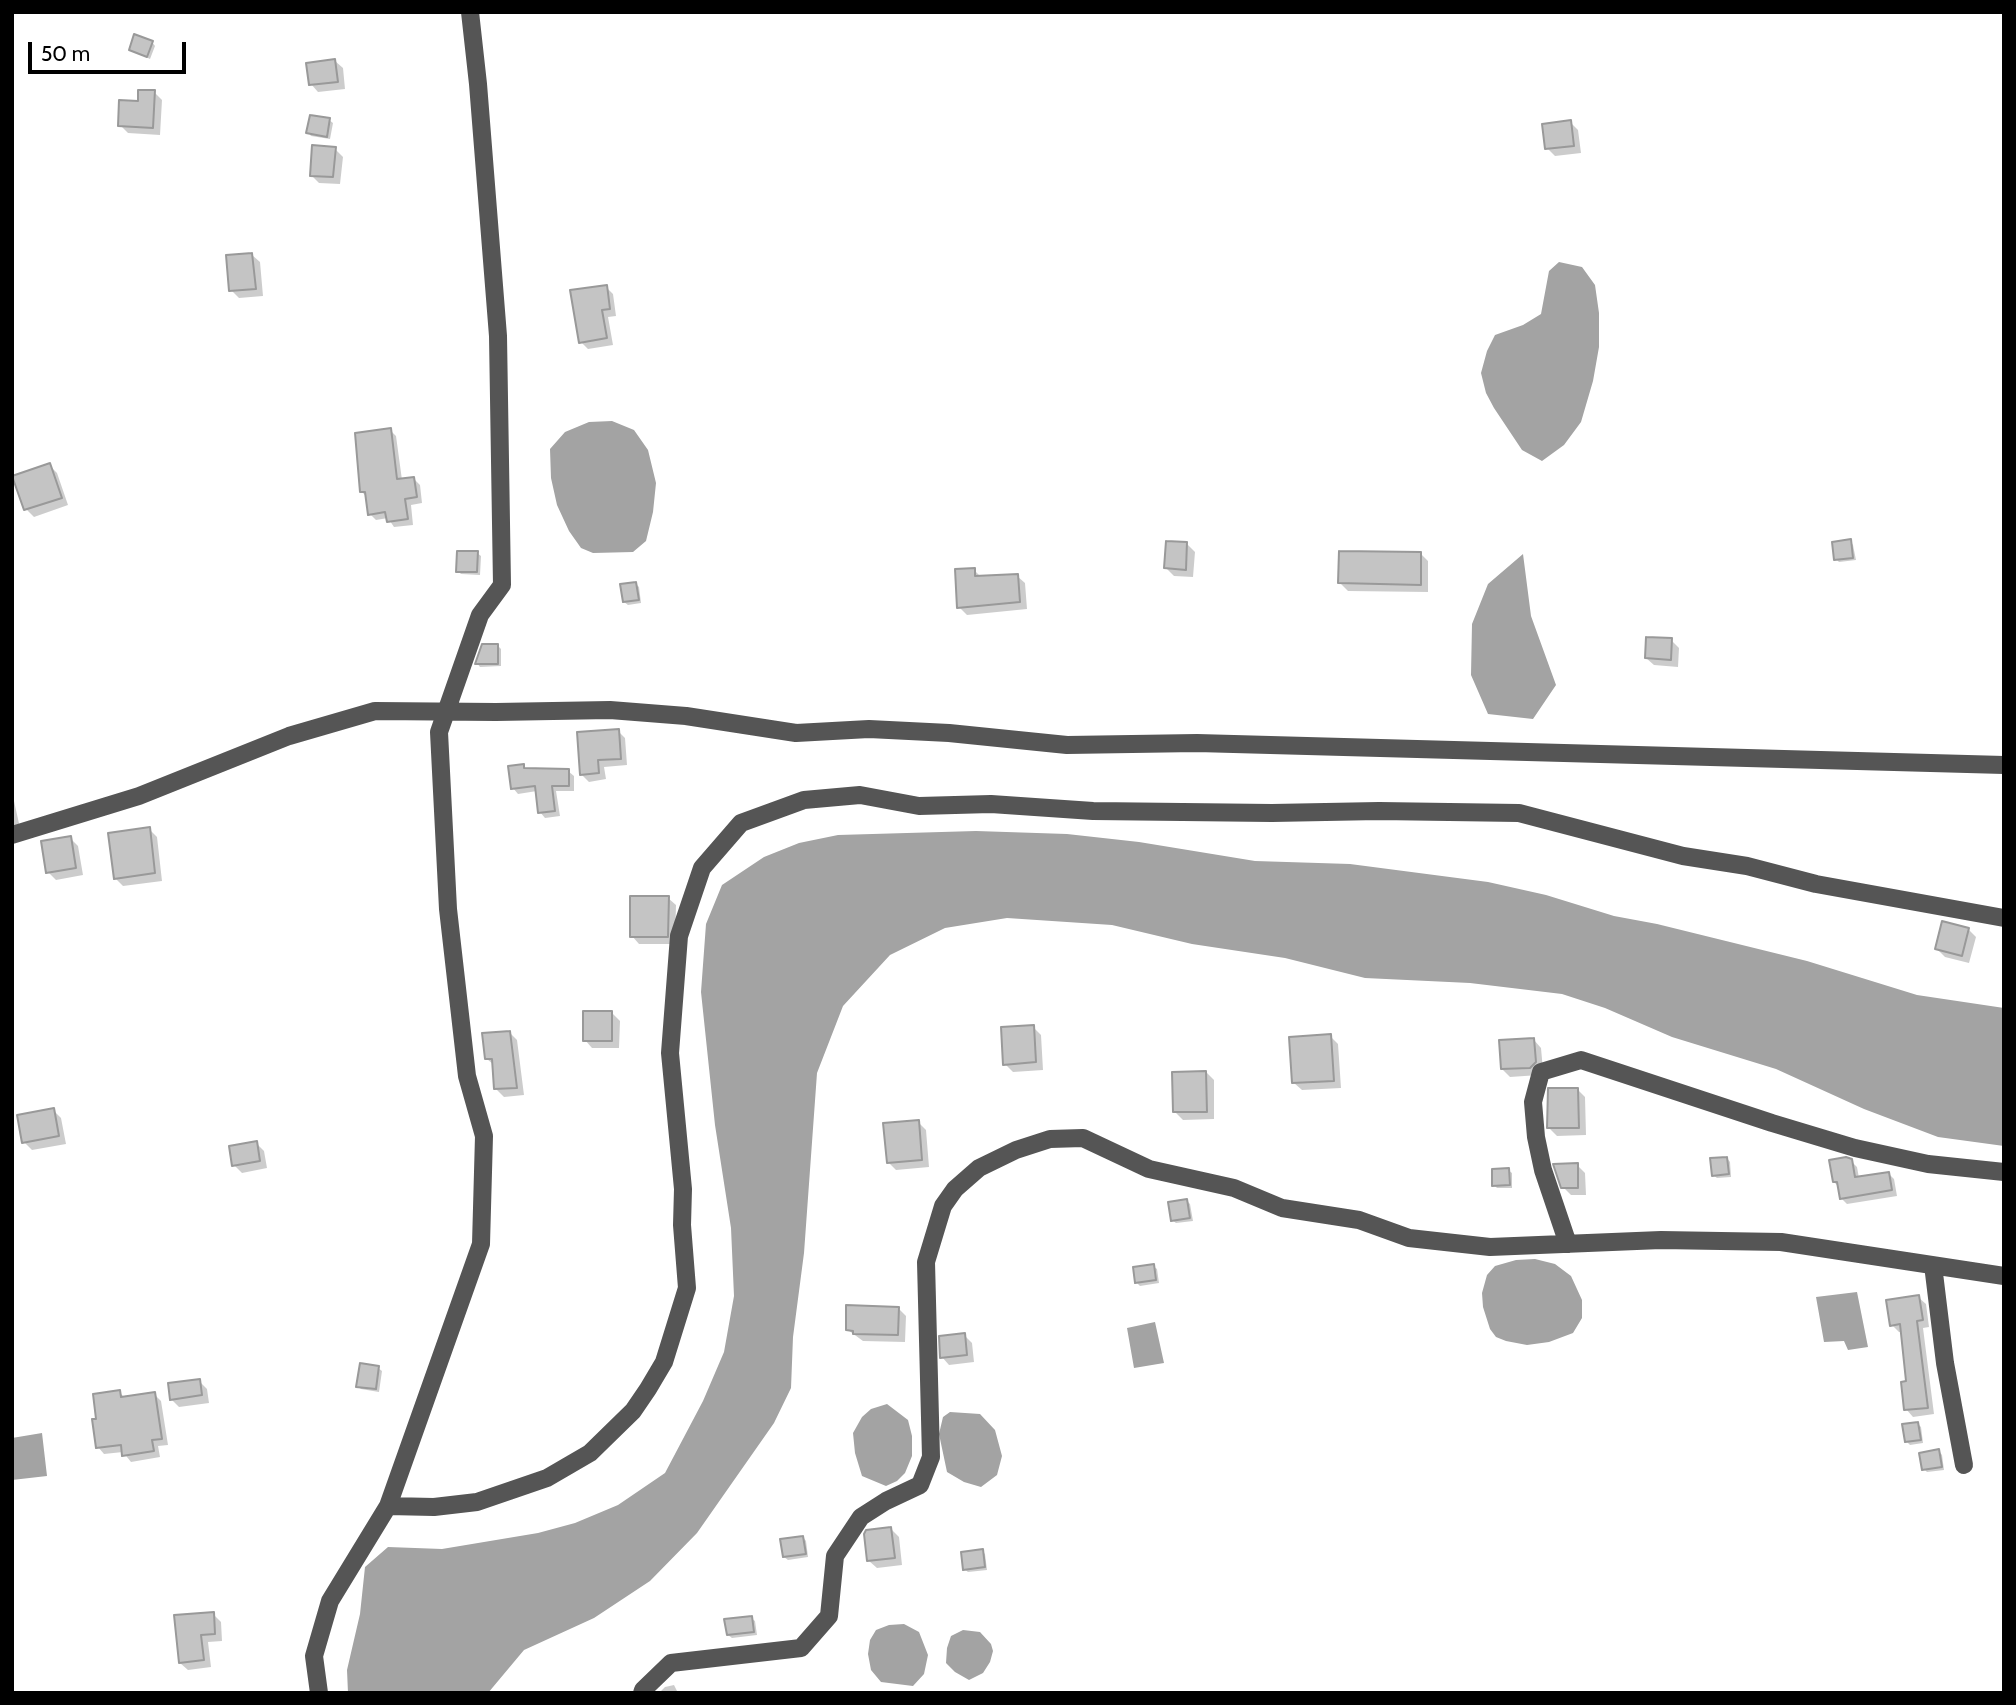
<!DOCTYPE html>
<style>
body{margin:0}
#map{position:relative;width:2016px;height:1705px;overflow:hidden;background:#fff;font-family:Cabin,sans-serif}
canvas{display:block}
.frame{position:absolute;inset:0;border:14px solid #000;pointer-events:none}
.scale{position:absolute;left:28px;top:42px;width:158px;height:32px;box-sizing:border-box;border:4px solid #000;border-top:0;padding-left:9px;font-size:21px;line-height:24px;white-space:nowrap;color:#000;-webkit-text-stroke:5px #fff;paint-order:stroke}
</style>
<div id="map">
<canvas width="2016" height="1705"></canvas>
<div class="frame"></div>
<div class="scale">50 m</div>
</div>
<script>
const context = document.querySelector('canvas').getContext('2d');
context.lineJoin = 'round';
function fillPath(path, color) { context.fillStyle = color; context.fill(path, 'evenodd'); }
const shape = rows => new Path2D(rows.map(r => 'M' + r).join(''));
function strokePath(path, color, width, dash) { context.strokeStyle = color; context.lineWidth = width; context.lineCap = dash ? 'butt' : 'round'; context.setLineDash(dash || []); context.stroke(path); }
const water = shape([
 [1559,262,1582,267,1595,285,1599,313,1599,347,1593,381,1581,422,1564,445,1542,461,1522,450,1494,408,1486,393,1481,373,1487,351,1495,335,1523,325,1541,314,1549,271],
 [612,421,634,430,648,450,656,483,653,512,646,541,633,552,593,553,581,548,569,531,557,505,551,478,550,449,565,432,589,422],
 [1523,554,1531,616,1556,685,1533,719,1488,714,1471,675,1472,624,1488,584],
 [976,831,1067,834,1139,842,1255,861,1350,864,1488,882,1546,895,1614,916,1657,924,1807,961,1917,995,2004,1008,2004,1146,1938,1137,1864,1109,1776,1069,1672,1037,1605,1008,1562,994,1470,983,1365,978,1285,958,1192,944,1112,925,1007,918,945,928,890,955,843,1006,817,1073,804,1253,793,1337,791,1388,774,1423,697,1533,650,1581,594,1618,524,1650,488,1693,348,1693,347,1670,360,1614,365,1567,388,1547,442,1549,538,1533,575,1523,618,1505,665,1473,703,1401,724,1352,734,1296,731,1228,715,1125,701,992,706,924,722,885,764,857,799,843,838,835],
 [1535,1259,1555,1264,1571,1276,1582,1300,1582,1318,1573,1333,1549,1342,1527,1345,1506,1341,1496,1337,1490,1329,1483,1307,1482,1293,1487,1275,1495,1266,1516,1260],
 [1857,1292,1868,1347,1848,1350,1844,1341,1824,1342,1816,1297],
 [1155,1322,1164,1363,1134,1368,1127,1328],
 [887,1404,908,1420,912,1436,912,1456,905,1473,897,1481,886,1486,862,1476,855,1453,853,1433,862,1417,871,1409],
 [950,1412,980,1414,995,1430,1002,1456,997,1475,981,1487,964,1482,947,1472,939,1434,943,1417],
 [42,1433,47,1476,12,1480,12,1438],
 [904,1624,919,1632,928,1655,924,1674,913,1686,881,1682,871,1670,868,1654,870,1640,876,1630,889,1625],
 [963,1630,980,1632,991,1644,993,1651,990,1662,983,1673,969,1680,955,1672,946,1663,947,1648,951,1636]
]);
const shadow = shape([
 [152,42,155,46,150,59,131,50],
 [335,61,343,68,345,89,318,92,311,84],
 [154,92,162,100,160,135,128,133,120,125,139,103],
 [329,120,333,123,330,139,311,136,308,132],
 [1570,122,1578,130,1581,153,1555,156,1547,148],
 [335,149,343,157,340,184,319,183,311,175],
 [252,255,260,262,263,296,239,298,231,290],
 [606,287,613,294,616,316,608,317,613,345,588,349,581,342],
 [390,430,396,436,402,480,414,479,420,485,422,503,411,505,413,525,394,527,388,518,376,520,370,514,368,498,362,492],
 [49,465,57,473,68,505,34,517,26,509],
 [1850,541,1853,545,1856,560,1839,562,1836,559],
 [1187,544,1195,552,1193,577,1174,576,1166,568],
 [477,553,481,556,480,575,461,574,458,571],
 [1421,554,1428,561,1428,592,1348,591,1340,583],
 [974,570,982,578,1017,576,1025,583,1027,609,967,615,959,607],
 [636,584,639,587,641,603,628,605,624,602],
 [1671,640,1679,648,1678,667,1654,665,1646,658],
 [497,645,501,649,501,666,480,667,477,663],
 [618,731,625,738,627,765,604,767,606,779,589,782,582,775],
 [523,766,528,770,568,771,574,776,574,791,556,791,560,816,545,818,540,812,537,791,518,794,513,788],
 [12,792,20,828,12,830],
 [149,829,157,837,162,881,123,886,115,878],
 [70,838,78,846,83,875,56,880,48,872],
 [668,898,676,905,675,944,639,944,632,936],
 [1968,929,1976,937,1969,963,1945,957,1937,949],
 [612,1013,620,1021,619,1048,592,1048,585,1040],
 [1033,1027,1041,1035,1043,1070,1013,1072,1005,1064],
 [509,1032,517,1040,524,1095,504,1097,496,1089,494,1065,487,1059],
 [1330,1036,1338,1044,1341,1088,1302,1090,1294,1083],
 [1534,1040,1541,1048,1543,1070,1539,1075,1510,1077,1502,1069],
 [1206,1072,1214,1080,1214,1119,1183,1120,1175,1112],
 [1577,1089,1585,1097,1586,1135,1557,1136,1549,1128],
 [53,1110,61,1118,66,1144,32,1150,24,1142],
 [918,1122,926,1130,929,1167,896,1170,888,1162],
 [256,1143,264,1151,267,1168,242,1173,234,1165],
 [1727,1158,1730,1162,1731,1177,1717,1178,1713,1175],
 [1851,1161,1857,1167,1859,1178,1889,1174,1894,1179,1897,1196,1847,1204,1841,1198,1839,1187,1834,1182],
 [1577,1165,1585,1173,1586,1195,1571,1195,1563,1187],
 [1508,1170,1512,1173,1512,1188,1497,1188,1494,1185],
 [1187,1201,1190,1204,1193,1221,1176,1223,1172,1220],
 [1153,1266,1157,1269,1159,1283,1140,1286,1137,1283],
 [1918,1297,1926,1304,1929,1327,1923,1328,1934,1414,1913,1417,1906,1409,1908,1383,1903,1332,1899,1332,1892,1325],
 [898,1308,906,1316,905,1342,863,1341,848,1330],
 [964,1335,972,1343,974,1362,949,1365,942,1357],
 [378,1368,382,1371,379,1392,361,1389,358,1386],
 [199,1381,207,1389,209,1403,179,1407,171,1399],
 [119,1392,125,1398,154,1394,161,1401,168,1445,158,1446,160,1457,131,1462,123,1452,104,1454,98,1447,98,1420],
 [1918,1424,1921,1427,1923,1443,1910,1445,1906,1441],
 [1939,1451,1942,1455,1944,1470,1927,1472,1924,1469],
 [891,1529,899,1537,902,1565,877,1568,869,1561],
 [803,1537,806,1541,808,1557,788,1560,784,1557],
 [982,1551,985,1554,987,1570,968,1572,964,1569],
 [213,1614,221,1622,222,1641,208,1642,211,1667,188,1670,180,1663],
 [751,1618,755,1621,757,1635,732,1638,728,1635],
 [674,1685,678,1693,659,1693,665,1687]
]);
const building = shape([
 [134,34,153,41,147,57,129,50,134,34],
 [335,59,338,82,309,85,306,63,335,59],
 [138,90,155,90,153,128,118,126,119,100,138,101,138,90],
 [310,115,330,118,327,137,306,133,310,115],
 [1571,120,1574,146,1545,149,1542,124,1571,120],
 [312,145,336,147,333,177,310,176,312,145],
 [252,253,256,289,229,291,226,255,252,253],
 [607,285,610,309,602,310,607,338,579,343,570,290,607,285],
 [391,428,397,479,414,477,417,497,405,499,408,519,387,522,385,512,368,515,365,492,360,492,355,433,391,428],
 [50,463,62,498,24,510,12,476,50,463],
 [1851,539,1853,558,1834,560,1832,542,1851,539],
 [1166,541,1187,542,1186,570,1164,568,1166,541],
 [457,551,478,551,477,572,456,572,457,551],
 [1339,551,1421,552,1421,585,1338,583,1339,551],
 [975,568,975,576,1018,574,1020,602,957,608,955,569,975,568],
 [636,582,639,600,623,602,620,584,636,582],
 [1646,637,1672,638,1671,660,1645,658,1646,637],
 [482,644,498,644,498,664,475,664,482,644],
 [619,729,621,759,598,760,599,773,580,775,577,732,619,729],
 [524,764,524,768,569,769,569,786,552,786,555,811,538,813,535,786,511,789,508,766,524,764],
 [150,827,155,873,114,879,108,833,150,827],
 [71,836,76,868,46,873,41,841,71,836],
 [630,896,669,896,668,937,630,937,630,896],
 [1942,921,1969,928,1962,956,1935,949,1942,921],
 [583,1011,612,1011,612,1041,583,1041,583,1011],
 [1034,1025,1036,1062,1003,1065,1001,1027,1034,1025],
 [510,1031,517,1088,494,1089,492,1059,485,1059,482,1033,510,1031],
 [1331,1034,1334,1081,1292,1083,1289,1037,1331,1034],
 [1534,1038,1536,1062,1530,1068,1501,1069,1499,1040,1534,1038],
 [1206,1071,1207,1112,1173,1112,1172,1072,1206,1071],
 [1548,1088,1578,1088,1579,1128,1547,1128,1548,1088],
 [54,1108,59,1136,22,1143,17,1115,54,1108],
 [919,1120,922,1160,887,1163,883,1123,919,1120],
 [257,1141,260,1161,232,1166,229,1146,257,1141],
 [1727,1157,1729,1174,1712,1176,1710,1158,1727,1157],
 [1846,1157,1852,1159,1855,1177,1889,1172,1892,1190,1840,1199,1837,1182,1833,1182,1829,1160,1846,1157],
 [1578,1163,1578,1188,1561,1188,1553,1164,1578,1163],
 [1509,1168,1510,1185,1492,1186,1492,1169,1509,1168],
 [1187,1199,1190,1218,1171,1221,1168,1202,1187,1199],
 [1154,1264,1156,1280,1135,1283,1133,1267,1154,1264],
 [1919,1295,1923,1320,1917,1321,1928,1408,1904,1410,1901,1382,1906,1381,1900,1324,1890,1326,1886,1300,1919,1295],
 [846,1305,899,1307,898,1335,853,1334,853,1331,846,1330,846,1305],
 [965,1333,967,1355,940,1358,939,1336,965,1333],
 [360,1363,379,1366,376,1389,356,1387,360,1363],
 [200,1379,202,1395,170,1400,168,1383,200,1379],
 [120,1390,121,1397,155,1392,162,1439,152,1440,154,1451,122,1456,121,1445,96,1448,92,1419,96,1419,93,1394,120,1390],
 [1918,1422,1921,1440,1905,1442,1902,1424,1918,1422],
 [1939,1449,1942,1467,1922,1470,1919,1453,1939,1449],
 [891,1527,895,1558,867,1561,864,1534,866,1530,891,1527],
 [803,1536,806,1554,783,1557,780,1539,803,1536],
 [983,1549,985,1567,963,1570,961,1552,983,1549],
 [214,1612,215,1634,201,1635,204,1660,179,1663,174,1615,214,1612],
 [752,1616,754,1632,727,1635,724,1619,752,1616]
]);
const minor = shape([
 [12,835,139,796,289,736,375,711,496,712,610,710,686,716,796,733,869,729,949,733,1067,745,1197,743,2004,765],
 [1568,1244,1543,1170,1536,1137,1533,1102,1541,1072,1581,1060,1772,1123,1855,1148,1928,1164,2004,1172],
 [1933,1265,1945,1363,1964,1465],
 [388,1506,434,1507,477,1502,547,1478,590,1453,633,1411,648,1389,664,1362,687,1288,682,1225,683,1189,670,1053,679,936,702,868,741,823,804,800,860,795,919,806,991,804,1093,811,1272,813,1379,811,1519,813,1683,856,1747,866,1816,884,2004,918],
 [319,1693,314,1656,330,1601,388,1506,481,1244,484,1136,467,1076,448,909,439,732,480,615,502,585,498,336,478,84,470,12],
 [642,1693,643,1690,671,1663,801,1648,829,1616,835,1556,861,1517,886,1501,920,1485,931,1457,926,1262,943,1206,955,1189,979,1168,1016,1150,1050,1139,1083,1138,1149,1169,1234,1188,1282,1208,1359,1220,1409,1238,1490,1247,1661,1240,1781,1242,2004,1276]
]);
fillPath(water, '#a3a3a3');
fillPath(shadow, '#0003');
fillPath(building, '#c4c4c4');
strokePath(building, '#999', 2);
strokePath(minor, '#555', 18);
</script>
